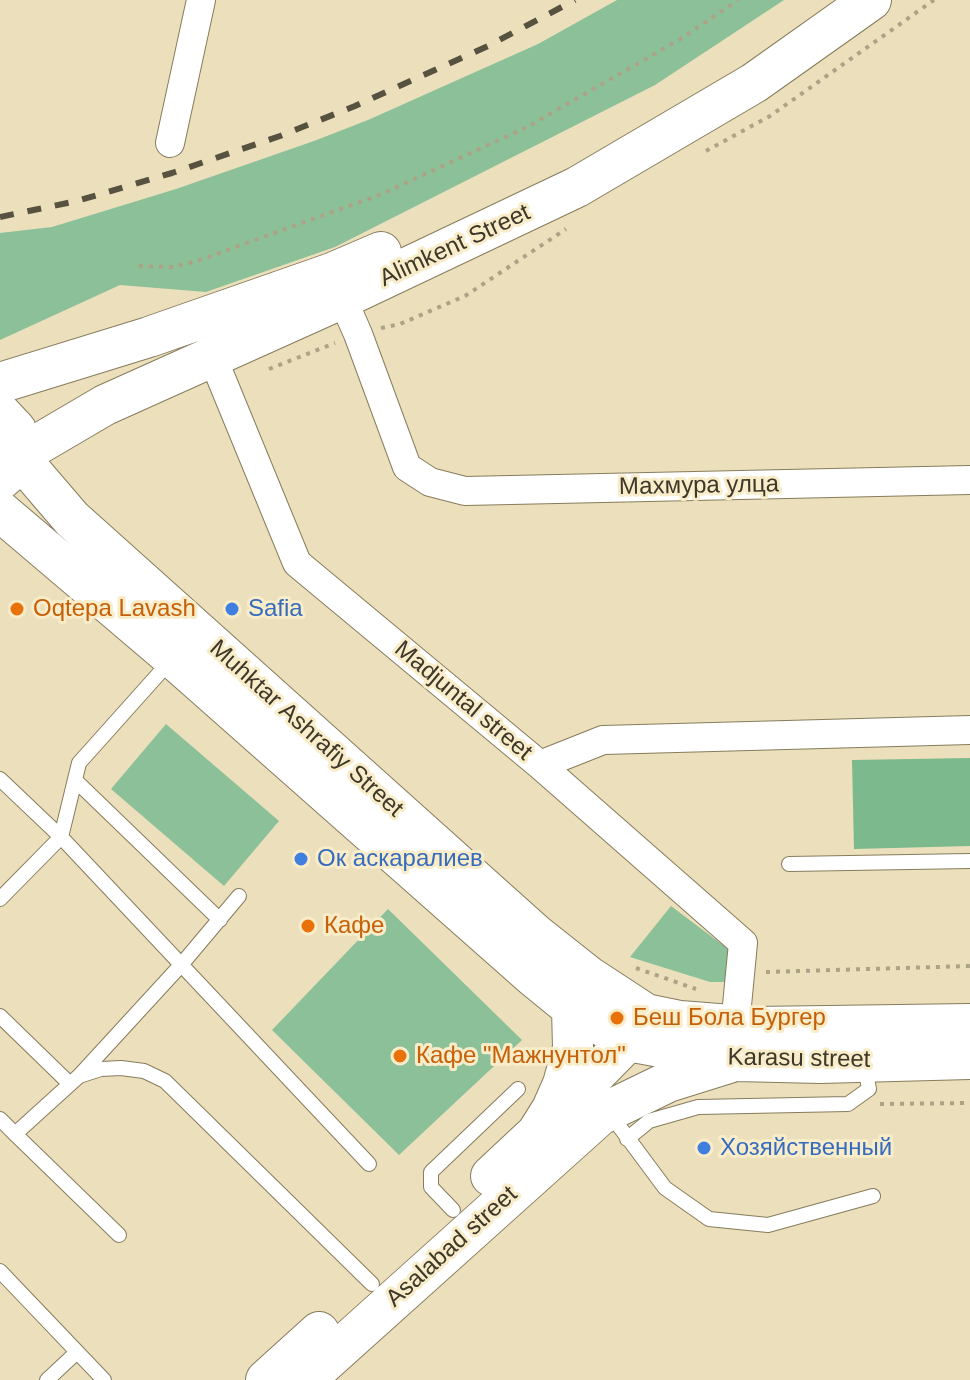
<!DOCTYPE html>
<meta charset="utf-8">
<style>
body{margin:0}
canvas{display:block;background:#ebdfbc}
</style>
<canvas width="970" height="1380"></canvas>
<script>
const context = document.querySelector('canvas').getContext('2d');
context.lineJoin = 'round';
function fillPath(path, color) { context.fillStyle = color; context.fill(path, 'evenodd'); }
const shape = rows => new Path2D(rows.map(r => 'M' + r).join(''));
function strokePath(path, color, width, dash) { context.strokeStyle = color; context.lineWidth = width; context.lineCap = dash ? 'butt' : 'round'; context.setLineDash(dash || []); context.stroke(path); }
function drawText(font, color, halo, rows, align = 'center') {
  context.font = font + ' Arial,sans-serif'; context.lineWidth = 6; context.setLineDash([]); context.textBaseline = 'middle'; context.strokeStyle = halo; context.fillStyle = color; for (const [text, x, y, turn = 0] of rows) {
    context.save(); context.translate(x, y); context.rotate((+turn || 0) * Math.PI / 180); context.textAlign = isNaN(turn) ? turn : align; if (halo) context.strokeText(text, 0, 0); context.fillText(text, 0, 0); context.restore();
  }
}
const green = shape([
 [617,0,784,0,655,85,335,247,206,292,120,285,0,340,0,233,52,227,176,189,314,141,368,120,538,44],
 [166,724,279,821,224,886,111,789],
 [671,906,728,949,725,982,710,982,630,957],
 [388,909,522,1040,399,1155,272,1030]
]);
const forest = shape([
 [970,758,970,846,854,849,852,760]
]);
const path = shape([
 [706,151,770,116,934,0],
 [139,266,173,267,197,261,382,194,529,126,682,38,738,0],
 [381,328,400,324,465,296,566,229],
 [269,369,335,343],
 [636,968,696,989],
 [766,972,970,966],
 [880,1104,970,1103]
]);
const service = shape([
 [0,779,61,837,369,1164],
 [75,780,220,920],
 [789,864,970,861],
 [0,899,61,837,79,763,172,659],
 [0,1016,70,1084],
 [80,1075,181,965,239,896],
 [610,1114,665,1188,709,1219,768,1225,873,1196],
 [0,1119,15,1134],
 [627,1139,649,1121,698,1107,848,1104,869,1089,865,1066],
 [453,1210,431,1187,431,1172,518,1089],
 [119,1235,15,1134,79,1076,101,1069,121,1068,144,1071,165,1081,372,1284],
 [0,1271,104,1380],
 [47,1380,77,1352]
]);
const minor = shape([
 [170,143,201,0],
 [335,282,358,334,407,467,430,482,465,491,970,480],
 [212,356,297,563,540,765,603,740,970,730],
 [540,765,743,943,735,1026]
]);
const secondary = shape([
 [871,0,754,83,577,187,341,299,105,405,18,456,72,519,535,934,588,976,646,1014,680,1021,756,1027,970,1024],
 [0,383,149,337,332,273,381,252],
 [0,413,16,430,19,443,14,468,0,480],
 [0,511,173,658,534,977,572,1008,628,1041,737,1061,820,1063,970,1059],
 [558,1112,628,1041,642,1021],
 [491,1176,537,1133,552,1109,563,1084,573,1048,572,1008],
 [266,1380,319,1332],
 [305,1380,600,1115,668,1082,729,1063]
]);
const rail = shape([
 [0,217,77,201,172,173,280,136,355,106,488,46,575,0]
]);
const markers = [
 [17,609,8,"#e8710a"],
 [232,609,8,"#3f7fe0"],
 [301,859,8,"#3f7fe0"],
 [308,926,8,"#e8710a"],
 [617,1018,8,"#e8710a"],
 [400,1056,8,"#e8710a"],
 [704,1148,8,"#3f7fe0"]
];
const streetNames = [
 ["Alimkent Street",455,246,-25],
 ["Махмура улца",699,486,-1],
 ["Madjuntal street",463,701,40],
 ["Muhktar Ashrafiy Street",306,729,42],
 ["Karasu street",799,1059,1],
 ["Asalabad street",452,1247,-42]
];
const foodNames = [
 ["Oqtepa Lavash",33,609],
 ["Кафе",324,926],
 ["Беш Бола Бургер",633,1018],
 ["Кафе \"Мажнунтол\"",416,1056]
];
const shopNames = [
 ["Safia",248,609],
 ["Ок аскаралиев",317,859],
 ["Хозяйственный",720,1148]
];
fillPath(green, '#8cc099');
fillPath(forest, '#7cb98c');
strokePath(service, '#877c5c', 16);
strokePath(minor, '#877c5c', 30);
strokePath(secondary, '#877c5c', 42);
strokePath(path, '#aca387', 4, [4, 6]);
strokePath(service, '#fff', 14);
strokePath(minor, '#fff', 28);
strokePath(secondary, '#fff', 40);
strokePath(rail, '#575140', 6, [14, 14]);
for (const [x, y, r, color] of markers) { const dot = new Path2D(); dot.arc(x, y, r, 0, 2 * Math.PI); context.fillStyle = color; context.fill(dot); strokePath(dot, '#f9ecc9', 3); }
drawText('24px', '#3d382a', '#f9ecc9', streetNames);
drawText('24px', '#c56008', '#f9ecc9', foodNames, 'left');
drawText('24px', '#366cbe', '#f9ecc9', shopNames, 'left');
</script>
